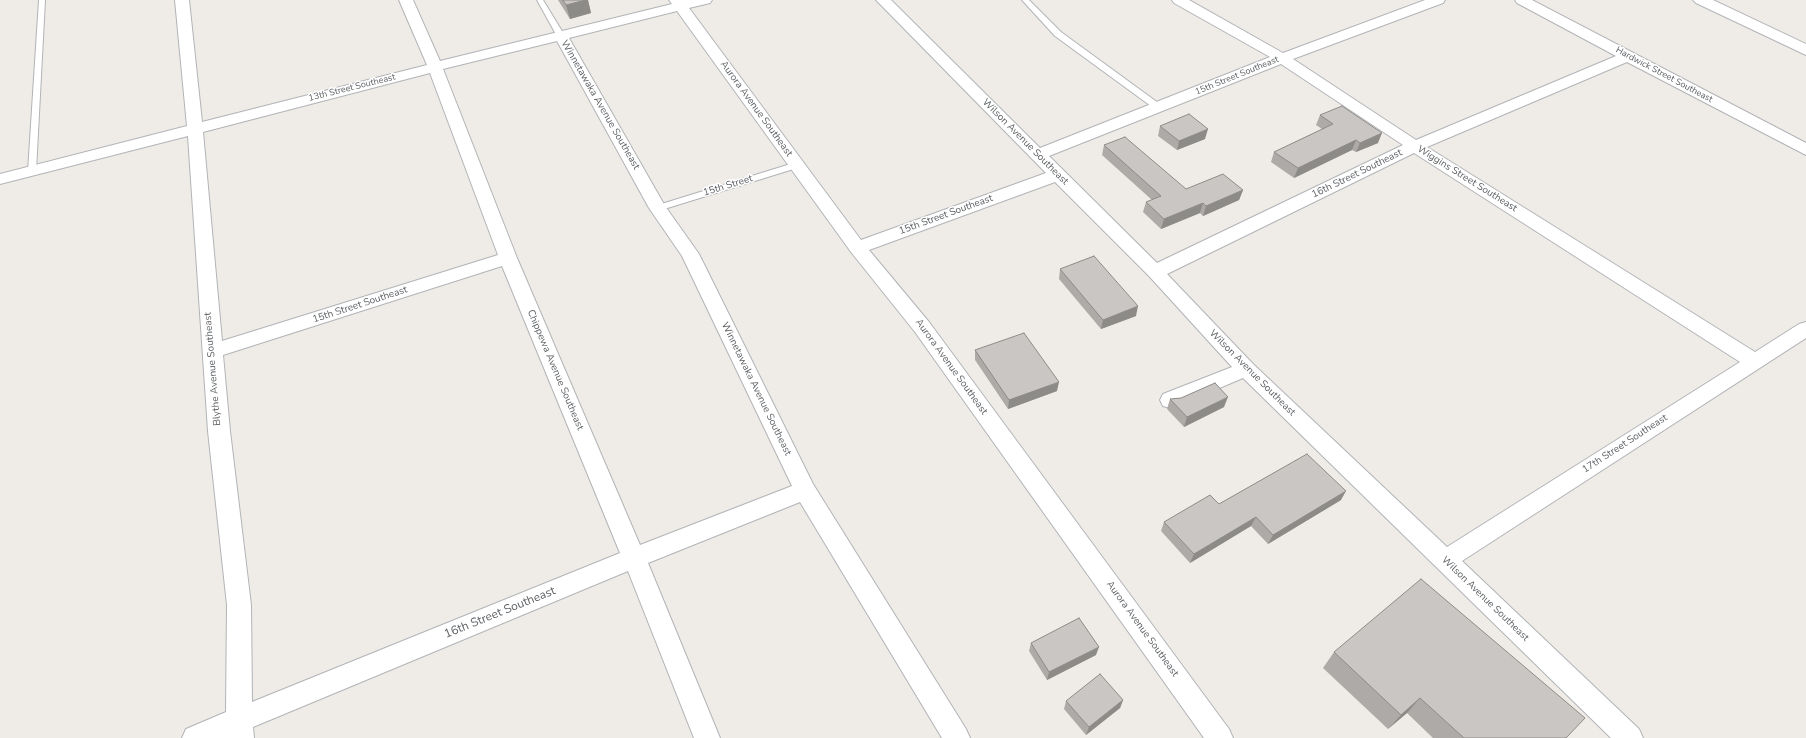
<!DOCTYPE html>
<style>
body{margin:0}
canvas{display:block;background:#efebe6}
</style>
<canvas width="1806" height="738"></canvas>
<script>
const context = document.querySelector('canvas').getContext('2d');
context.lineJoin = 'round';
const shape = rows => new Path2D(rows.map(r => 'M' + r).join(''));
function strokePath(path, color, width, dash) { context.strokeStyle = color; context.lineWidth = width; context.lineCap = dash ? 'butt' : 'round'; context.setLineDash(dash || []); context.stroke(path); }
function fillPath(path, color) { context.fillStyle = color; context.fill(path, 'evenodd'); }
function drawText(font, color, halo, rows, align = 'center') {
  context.font = font + ' "Nunito Sans",sans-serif'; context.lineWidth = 3; context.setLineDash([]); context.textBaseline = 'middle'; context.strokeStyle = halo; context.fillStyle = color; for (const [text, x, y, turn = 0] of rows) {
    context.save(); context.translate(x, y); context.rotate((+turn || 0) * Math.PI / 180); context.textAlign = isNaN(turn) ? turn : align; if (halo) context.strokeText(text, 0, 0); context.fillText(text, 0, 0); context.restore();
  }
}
const service = shape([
 [39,0,45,0,36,171,32,174,28,171,39,0],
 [537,0,543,0,565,36,564,38,558,38,537,0],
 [1022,0,1029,0,1061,32,1161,105,1161,109,1155,109,1055,36,1022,0],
 [797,162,801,165,800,167,661,210,655,210,654,208,655,206,797,162]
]);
const minor = shape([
 [175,0,189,0,202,122,427,65,399,0,413,0,440,61,672,4,669,0,712,0,710,3,689,8,861,240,1046,173,876,0,891,0,1040,148,1270,57,1174,3,1172,0,1189,0,1283,53,1425,0,1445,0,1443,3,1293,59,1416,140,1616,56,1517,3,1515,0,1532,0,1806,143,1806,155,1627,62,1427,147,1755,352,1799,324,1806,322,1806,338,1462,561,1639,729,1643,738,1611,738,1243,378,1177,406,1170,408,1163,406,1160,400,1163,394,1232,367,1149,276,1055,182,869,250,929,322,1229,729,1233,738,1204,738,915,332,851,252,677,11,569,38,665,206,699,254,813,484,966,729,970,738,942,738,800,502,648,563,720,738,694,738,628,571,253,727,254,738,182,738,186,729,226,712,227,605,208,431,188,136,0,184,0,174,187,126,175,0],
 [557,41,649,208,682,256,792,486,640,545,517,258,443,69,557,41],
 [1281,64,1403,145,1157,263,1049,156,1281,64],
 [430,73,498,255,222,341,203,132,430,73],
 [1414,153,1740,362,1447,547,1253,364,1167,274,1414,153],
 [502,266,620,553,252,702,251,605,230,431,223,355,502,266]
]);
const secondary = shape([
 [1693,0,1713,0,1806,44,1806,55,1696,3,1693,0]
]);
const wall = shape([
 [558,0,588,0,591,13,570,19],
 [1320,115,1378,143,1356,152,1352,150,1294,178,1271,162,1274,152,1322,129,1316,125],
 [1160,126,1205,139,1177,150,1158,136],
 [1104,145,1186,189,1243,190,1239,200,1203,216,1200,213,1161,229,1143,212,1146,202,1152,200,1102,155],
 [1060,269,1136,316,1101,329,1059,279],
 [975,350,1057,391,1008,409,975,360],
 [1181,398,1224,407,1184,427,1167,409,1170,399],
 [1341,500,1268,544,1251,526,1190,563,1161,531,1164,522,1219,504],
 [1031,643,1096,655,1047,680,1029,651],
 [1334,652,1566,738,1433,738,1407,713,1388,729,1323,668],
 [1123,700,1120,708,1086,735,1064,709,1066,701]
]);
const shadedWall = shape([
 [586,0,588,0,591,13,570,19,566,5],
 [1208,129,1205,139,1177,150,1179,141],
 [1382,133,1378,143,1356,152,1360,143],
 [1356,140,1352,150,1294,178,1298,168],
 [1243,190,1239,200,1203,216,1206,206],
 [1203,203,1200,213,1161,229,1164,219],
 [1138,306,1136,316,1101,329,1103,320],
 [1059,382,1057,391,1008,409,1009,400],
 [1228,397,1224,407,1184,427,1187,417],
 [1346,491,1341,500,1268,544,1273,535],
 [1256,517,1251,526,1190,563,1194,554],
 [1099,647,1096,655,1047,680,1049,672],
 [1420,698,1407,713,1388,729,1401,715],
 [1123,700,1120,708,1086,735,1089,727]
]);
const building = shape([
 [563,0,586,0,566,5,563,0],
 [1342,106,1382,133,1360,143,1356,140,1298,168,1274,152,1333,124,1320,115,1342,106],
 [1189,114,1208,129,1179,141,1160,126,1189,114],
 [1125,137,1186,189,1223,174,1243,190,1206,206,1203,203,1164,219,1146,202,1161,196,1104,145,1125,137],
 [1094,256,1138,306,1103,320,1060,269,1094,256],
 [1024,333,1059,382,1009,400,975,350,1024,333],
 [1215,383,1228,397,1187,417,1170,399,1181,398,1215,383],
 [1307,454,1346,491,1273,535,1256,517,1194,554,1164,522,1210,495,1219,504,1307,454],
 [1421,579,1585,718,1566,738,1464,738,1420,698,1401,715,1334,652,1421,579],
 [1079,618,1099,647,1049,672,1031,643,1079,618],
 [1100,674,1123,700,1089,727,1066,701,1100,674]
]);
const farStreetnames = [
 ["Hardwick Street Southeast",1664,75,28],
 ["15th Street Southeast",1237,76,-22],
 ["13th Street Southeast",352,88,-14]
];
const streetNames = [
 ["Winnetawaka Avenue Southeast",600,105,60],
 ["Aurora Avenue Southeast",756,109,54],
 ["Wilson Avenue Southeast",1025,142,45],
 ["16th Street Southeast",1357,174,-26],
 ["Wiggins Street Southeast",1467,179,32],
 ["15th Street",728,186,-17],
 ["15th Street Southeast",946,215,-20],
 ["15th Street Southeast",360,305,-18],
 ["Aurora Avenue Southeast",951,367,54],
 ["Blythe Avenue Southeast",213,369,-95],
 ["Chippewa Avenue Southeast",555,370,67],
 ["Wilson Avenue Southeast",1252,373,45],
 ["Winnetawaka Avenue Southeast",756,389,64],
 ["17th Street Southeast",1625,444,-33],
 ["Wilson Avenue Southeast",1485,599,44],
 ["Aurora Avenue Southeast",1142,629,54]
];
const nearStreetnames = [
 ["16th Street Southeast",500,613,-22]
];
strokePath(service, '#b1b4b7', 2);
strokePath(minor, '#b1b4b7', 2);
strokePath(secondary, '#b2b6b9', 2);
fillPath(service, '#fff');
fillPath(minor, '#fff');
fillPath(secondary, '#fff');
fillPath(wall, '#aeaaa8');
fillPath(shadedWall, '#8d8b88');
fillPath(building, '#cac6c3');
strokePath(building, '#8d8b88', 1);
drawText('9px', '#5e6265', '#fff', farStreetnames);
drawText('10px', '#5e6265', '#fff', streetNames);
drawText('12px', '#5e6265', '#fff', nearStreetnames);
</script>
